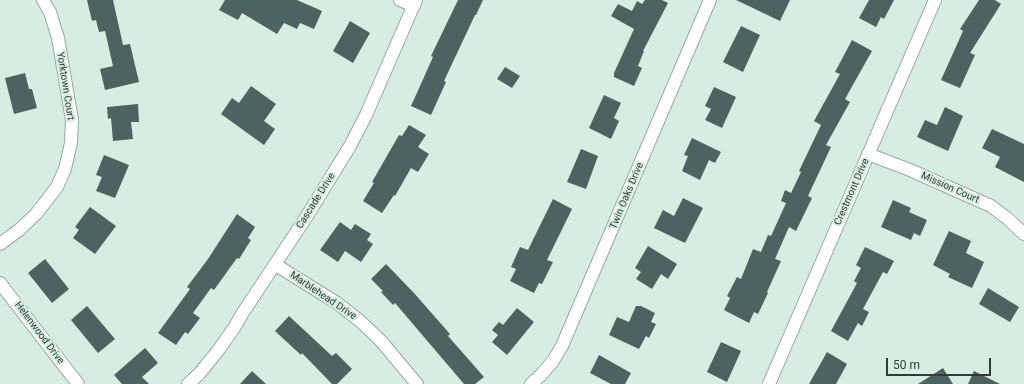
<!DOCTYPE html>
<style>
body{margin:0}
#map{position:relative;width:1024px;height:384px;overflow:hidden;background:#d7ede2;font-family:Roboto,sans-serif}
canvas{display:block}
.scale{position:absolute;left:886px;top:358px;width:105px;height:18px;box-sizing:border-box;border:2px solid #323b36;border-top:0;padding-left:5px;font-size:12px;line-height:14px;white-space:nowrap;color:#323b36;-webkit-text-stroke:3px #d7ede2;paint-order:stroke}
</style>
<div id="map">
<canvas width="1024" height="384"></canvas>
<div class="scale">50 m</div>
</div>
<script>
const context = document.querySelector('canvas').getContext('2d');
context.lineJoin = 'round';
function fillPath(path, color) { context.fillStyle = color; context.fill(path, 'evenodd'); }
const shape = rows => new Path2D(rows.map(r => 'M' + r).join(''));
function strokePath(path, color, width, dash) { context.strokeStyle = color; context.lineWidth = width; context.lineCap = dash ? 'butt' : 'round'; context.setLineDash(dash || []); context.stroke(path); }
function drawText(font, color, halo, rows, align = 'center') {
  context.font = font + ' Roboto,sans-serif'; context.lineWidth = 4; context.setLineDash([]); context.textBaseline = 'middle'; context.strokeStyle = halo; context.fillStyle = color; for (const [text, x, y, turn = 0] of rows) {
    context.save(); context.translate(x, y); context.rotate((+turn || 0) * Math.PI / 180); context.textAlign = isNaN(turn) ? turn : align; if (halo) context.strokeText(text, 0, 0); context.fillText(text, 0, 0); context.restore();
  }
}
const building = shape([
 [87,0,113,0,123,45,130,44,139,82,105,90,100,69,113,66,105,31,99,32,96,20,92,21],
 [225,0,297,0,322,11,314,29,300,23,297,29,284,23,277,34,242,13,238,20,219,10],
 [458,0,483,0,476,15,475,15,444,81,446,82,431,115,411,106,433,57,431,56],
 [645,0,662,0,668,3,643,51,644,51,638,66,642,68,634,86,614,77,614,73,634,29,611,16,618,4,632,11,637,1,642,4],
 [736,0,790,0,780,21],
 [869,0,894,0,884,19,881,17,876,27,859,18],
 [979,0,995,0,1001,4,970,53,975,55,960,88,941,80,963,31,960,29],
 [350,21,370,33,353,63,333,51],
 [741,26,760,35,743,72,723,62],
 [852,40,872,51,845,99,850,102,826,145,831,147,808,196,812,198,796,231,789,227,775,259,781,261,767,292,768,293,758,314,754,312,749,323,724,310,730,298,727,296,737,277,741,279,753,249,761,252,768,235,771,236,786,203,781,201,785,190,791,193,801,172,799,171,821,125,814,121,840,74,835,72],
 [505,67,520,76,512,88,497,79],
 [25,73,29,89,32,89,37,108,14,114,5,78],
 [251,86,276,104,264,121,275,129,264,145,221,114,232,98,239,103],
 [714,87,736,97,722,128,705,120,711,109,705,106],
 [604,95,621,103,614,118,619,121,611,139,589,128],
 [138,104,139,122,131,122,133,139,113,141,111,118,108,119,107,107],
 [945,107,963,116,948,151,917,137,925,120,937,125],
 [409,125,426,135,418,147,429,154,418,172,411,168,395,196,394,195,382,213,363,201,374,183,372,182,399,135,402,136],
 [992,129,1024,144,1024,182,995,167,1000,157,982,148],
 [692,138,721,152,715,163,709,160,700,180,682,171,688,156,684,155],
 [581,149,598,156,586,189,567,182],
 [104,155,129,165,115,198,96,191,102,177,96,175],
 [683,198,703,208,685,243,654,228,663,210,674,216],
 [553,199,572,209,547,260,553,262,542,284,539,283,534,293,510,281,516,269,511,267,520,247,528,250],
 [893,200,911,208,909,212,927,220,920,236,914,233,911,240,881,227],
 [90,207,116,226,95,254,73,238,79,230,75,227],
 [237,214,255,227,248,238,251,240,239,259,237,258,214,290,211,288,193,313,200,318,188,334,185,332,176,345,158,333,190,289,187,287,208,259],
 [340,222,351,230,355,224,371,234,367,240,373,244,361,262,345,251,338,262,320,250],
 [949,231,971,241,966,253,984,262,972,288,948,277,950,274,933,265],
 [648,246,677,264,668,279,661,274,652,289,636,279,641,272,635,268],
 [865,247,894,261,887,274,883,272,863,309,869,312,862,326,858,323,848,341,831,331,857,283,854,281,861,268,856,265],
 [45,259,69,289,52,303,28,273],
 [386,264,414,293,450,334,448,336,484,377,475,384,464,384,395,303,393,305,381,292,383,291,371,279],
 [988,288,1019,307,1010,322,979,304],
 [87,306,115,339,98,353,71,320],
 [636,306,641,306,655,313,651,322,656,324,649,338,646,336,639,349,609,335,617,317,629,322],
 [517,308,534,322,507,355,492,342,498,335,492,330,499,322,503,325],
 [289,316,332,356,336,353,352,369,337,384,332,384,302,353,301,355,275,331],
 [721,342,741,351,727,382,707,372],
 [145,348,158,363,142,377,149,384,122,384,114,375],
 [827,352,847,364,836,384,809,384],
 [599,355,631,373,625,384,611,384,590,373],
 [943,368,953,384,918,384],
 [252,371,266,384,240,384],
 [974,371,1000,384,968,384]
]);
const minor = shape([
 [400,0,414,6],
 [868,154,910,170,991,206,1008,219,1024,234],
 [0,244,19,230,36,214,57,187,65,169,71,143,72,120,58,38,50,12,43,0],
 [276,265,337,303,360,321,381,341,417,384],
 [0,283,78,384],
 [188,384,199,374,217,352,234,328,242,314,307,216,350,146,366,115,416,0],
 [531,384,541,375,553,361,562,346,710,0],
 [769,384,935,0]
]);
const streetNames = [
 ["Yorktown Court",65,86,81],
 ["Mission Court",950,188,24],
 ["Crestmont Drive",852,192,-66],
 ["Twin Oaks Drive",627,196,-67],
 ["Cascade Drive",316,201,-58],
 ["Marblehead Drive",323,296,34],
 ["Helenwood Drive",39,333,53]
];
fillPath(building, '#4d6361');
strokePath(minor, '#95aaa0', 14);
strokePath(minor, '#fff', 12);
drawText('10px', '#323b36', '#d7ede2', streetNames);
</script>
